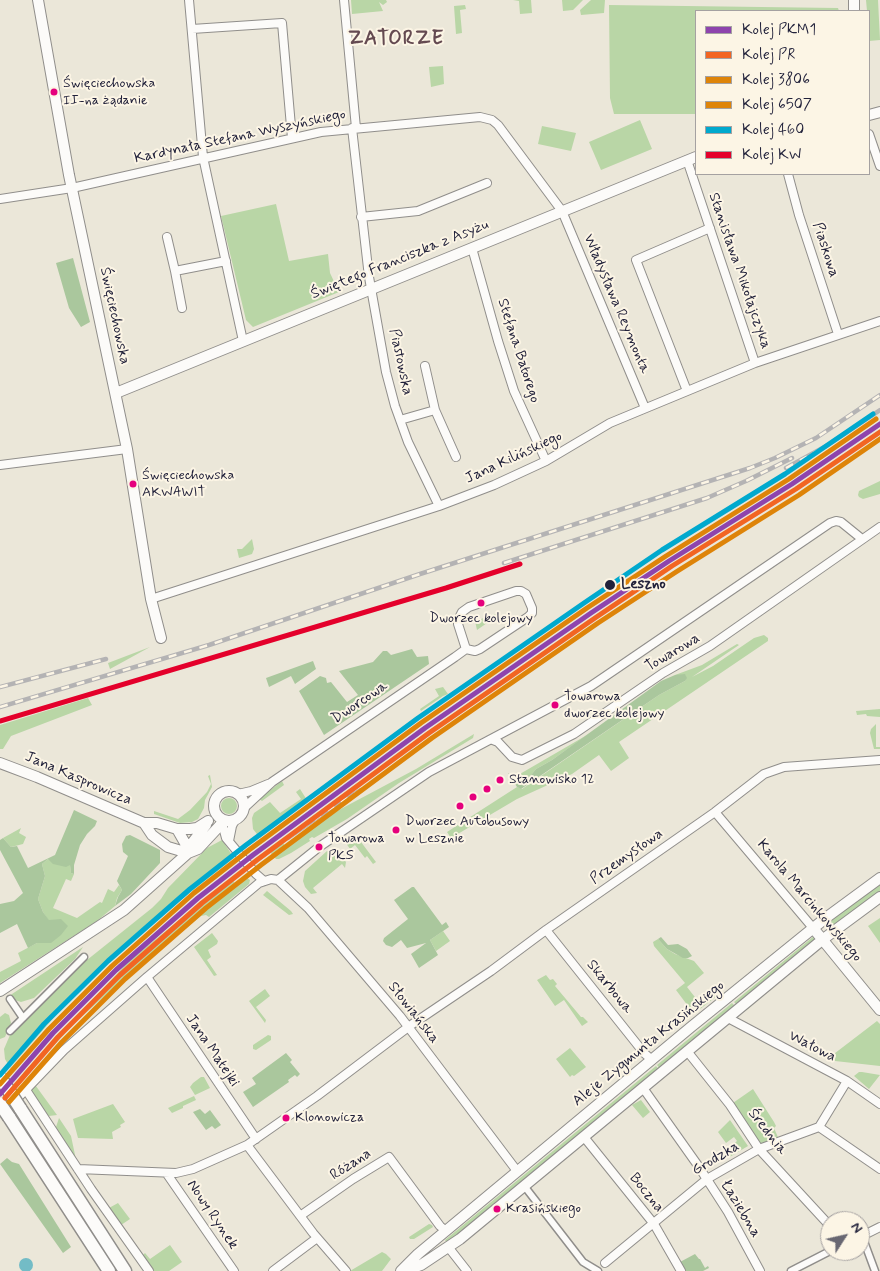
<!DOCTYPE html>
<meta charset="utf-8">
<style>
body{margin:0}
#map{position:relative;width:880px;height:1271px;overflow:hidden;background:#ebe7d9;font-family:Mynerve,sans-serif}
canvas{display:block}
.legend{position:absolute;left:695px;top:10px;width:175px;height:165px;box-sizing:border-box;background:#fcf5e5;border:1px solid #a5a1a1;margin:0;padding:6px 9px;list-style:none;font-size:15px;color:#22223b}
.legend li{display:flex;align-items:center;gap:10px;height:25px}
.legend b{width:25px;border:1px solid #a5a1a1}
.north{position:absolute;left:820px;top:1211px;width:50px;height:50px;box-sizing:border-box;background:#fcf5e5;border:1px solid #a5a1a1;border-radius:50%;rotate:55deg;font-size:14px;font-weight:700;line-height:20px;text-align:center;color:#22223b}
.north::after{content:'';display:block;margin:auto;width:18px;height:22px;background:#686772;clip-path:polygon(50% 0,100% 100%,50% 72%,0 100%)}
</style>
<div id="map">
<canvas width="880" height="1271"></canvas>
<ul class="legend">
<li><b style="height:6px;background:#8e44ad"></b>Kolej PKM1</li>
<li><b style="height:6px;background:#f26522"></b>Kolej PR</li>
<li><b style="height:6px;background:#de8409"></b>Kolej 3806</li>
<li><b style="height:6px;background:#de8409"></b>Kolej 6507</li>
<li><b style="height:6px;background:#00a9ce"></b>Kolej 460</li>
<li><b style="height:6px;background:#e4002b"></b>Kolej KW</li>
</ul>
<div class="north">N</div>
</div>
<script>
const context = document.querySelector('canvas').getContext('2d');
context.lineJoin = 'round';
function fillPath(path, color) { context.fillStyle = color; context.fill(path, 'evenodd'); }
const shape = rows => new Path2D(rows.map(r => 'M' + r).join(''));
function strokePath(path, color, width, dash) { context.strokeStyle = color; context.lineWidth = width; context.lineCap = dash ? 'butt' : 'round'; context.setLineDash(dash || []); context.stroke(path); }
function drawText(font, color, halo, rows, align = 'center') {
  context.font = font + ' Mynerve,sans-serif'; context.lineWidth = 4; context.setLineDash([]); context.textBaseline = 'middle'; context.strokeStyle = halo; context.fillStyle = color; for (const [text, x, y, turn = 0] of rows) {
    context.save(); context.translate(x, y); context.rotate((+turn || 0) * Math.PI / 180); context.textAlign = isNaN(turn) ? turn : align; if (halo) context.strokeText(text, 0, 0); context.fillText(text, 0, 0); context.restore();
  }
}
const green = shape([
 [351,0,386,0,387,2,383,5,379,2,383,11,352,14],
 [513,0,531,0,532,13,520,14,519,1],
 [562,0,583,0,573,10,563,11],
 [591,0,605,0,604,13,581,15,580,10],
 [866,0,878,0,880,40,869,41,869,11,867,11],
 [465,5,466,9,460,10,462,33,456,34,454,6],
 [609,5,838,8,839,11,696,11,696,114,614,114,610,98],
 [443,66,444,84,431,87,429,67],
 [640,120,652,149,601,170,589,142],
 [542,126,576,133,571,151,538,144],
 [276,204,289,261,328,254,330,273,339,292,253,327,246,320,221,216],
 [880,481,880,494,863,499,859,497,858,495,859,491],
 [252,539,254,549,252,554,239,558,237,549,242,549],
 [496,614,497,616,477,630,475,621],
 [764,635,768,638,768,641,619,742,629,758,611,771,599,755,572,774,517,799,451,838,447,832,517,787,522,789,659,695,685,681,686,678,685,675,675,675,702,665,737,644,739,645,692,677,713,666,754,638],
 [150,647,110,669,108,663],
 [443,687,448,694,443,696,421,711,420,709,439,696,435,689],
 [88,698,92,705,11,736,3,749,0,749,0,725],
 [880,709,880,717,867,716,866,714,857,715,856,711],
 [876,724,876,747,880,747,880,749,874,749,870,733,871,729],
 [474,734,473,738,399,783,347,819,314,838,312,837,309,839,310,841,291,853,279,859,276,859,268,850,281,840,286,847,305,832,337,811,416,769],
 [587,735,552,760,536,769,531,775,525,779,513,778],
 [210,775,212,787,205,800,204,808,198,819,192,822,180,823,154,814,154,811,178,819,190,810,207,792,211,784,208,776],
 [282,781,284,785,262,801,259,799],
 [300,789,307,800,317,794,260,838,253,829,252,818,254,813,270,802,280,813,301,799,296,792],
 '221 806a8 8 0 1 1 16 0a8 8 0 1 1-16 0Z',
 [21,828,19,833,26,837,23,844,11,847,3,838],
 [355,835,361,842,376,862,373,864,367,856,365,858,355,845,350,849,346,843],
 [222,840,234,858,177,903,89,977,10,1068,5,1059,4,1049,10,1035,82,964,152,908,161,899,168,888,207,848],
 [332,850,337,852,346,862,345,868,342,864,313,888,317,893,311,894,305,887,303,881,305,871,327,851],
 [48,859,70,864,71,873,74,874,71,881,66,879,53,908,77,918,100,902,102,903,108,889,114,892,119,885,122,890,117,898,115,906,97,921,0,983,0,972,21,961,18,953,37,943,51,943,49,921,43,912,38,899,45,876,42,864],
 [231,878,237,886,247,878,250,880,249,884,209,917,206,915,201,916,110,991,76,1022,21,1080,20,1079,24,1072,130,960],
 [880,882,880,892,832,928,827,921],
 [267,891,291,911,293,914,289,915,263,895],
 [880,918,880,943,868,926],
 [443,931,450,941,436,951,430,940],
 [212,933,218,941,217,944,208,950,211,957,207,960,217,975,214,976,194,947],
 [814,936,822,946,744,1012,734,1002],
 [658,939,667,949,675,954,694,961,704,973,687,987,698,1001,714,988,719,994,694,1014,676,990,685,983,654,946,653,942],
 [83,947,75,959,34,998,21,1002,15,1000,9,996],
 [546,975,550,980,553,979,557,984,555,986,581,1017,583,1017,588,1022,582,1026,564,1000,555,1006,537,980],
 [265,989,270,996,256,1007,266,1020,265,1023,249,1001],
 [732,1003,742,1013,665,1075,657,1065],
 [5,1013,9,1015,11,1023,5,1037,0,1039,0,1017],
 [877,1021,880,1024,880,1066,826,1060],
 [268,1035,271,1036,271,1040,256,1050,253,1049,253,1045],
 [570,1048,586,1067,574,1076,572,1075,570,1077,556,1059],
 [656,1066,664,1075,452,1250,445,1240],
 [859,1072,862,1072,880,1075,869,1089,854,1076],
 [201,1077,204,1077,210,1088,195,1095,190,1087,193,1083],
 [33,1082,57,1115,49,1116,43,1110,29,1087],
 [753,1089,774,1122,776,1126,774,1128,780,1142,759,1149,730,1105],
 [194,1096,196,1100,183,1106,183,1108,172,1113,168,1108],
 [641,1100,650,1112,643,1118,632,1105],
 [113,1104,125,1122,120,1125,121,1127,112,1132,113,1139,78,1138,73,1119],
 [59,1118,71,1136,78,1169,55,1130],
 [730,1120,748,1146,728,1158,725,1153,731,1150,730,1147,737,1141,734,1137,726,1143,718,1132],
 [118,1203,130,1219,121,1225,109,1208],
 [429,1224,432,1225,433,1227,414,1239,410,1239,409,1237],
 [170,1245,182,1262,169,1271,154,1271,143,1255,145,1253,150,1259],
 [382,1252,386,1254,391,1259,382,1271,350,1271]
]);
const forest = shape([
 [73,258,90,322,81,327,69,308,56,263],
 [412,649,417,657,428,656,429,664,324,735,299,691,320,676,326,678,327,683,331,682,347,702,358,695,339,671,373,662,383,651,387,651,391,655],
 [313,661,316,669,295,684,291,676,269,687,266,678],
 [685,674,687,678,685,681,659,695,521,789,517,787,508,773,518,779,525,779,531,775,536,769,552,760,661,681,675,675],
 [74,810,97,821,95,826,87,834,80,845,74,865,74,874,71,873,70,865,66,867,53,864,48,859,42,864,45,876,38,899,43,912,49,920,61,919,68,926,61,935,51,943,37,943,28,948,17,924,0,933,0,904,14,901,23,893,0,850,0,840,3,838,11,847,17,846,28,868,55,855],
 [130,835,160,850,160,863,131,894,115,906,118,897,122,890,117,881,128,856,123,852,122,844,126,836],
 [412,887,414,887,442,925,446,922,449,927,430,940,438,955,419,968,411,954,426,943,407,948,401,940,392,947,386,945,383,941,384,938,408,919,394,900],
 [661,937,668,945,678,944,687,949,692,956,688,958,683,958,667,949,658,939],
 [286,1053,292,1060,290,1062,300,1074,297,1077,295,1075,288,1080,289,1082,253,1107,243,1092,256,1084,252,1078],
 [200,1109,205,1114,210,1110,221,1125,215,1129,212,1126,206,1130,193,1112],
 [7,1158,12,1162,19,1164,71,1247,63,1253,0,1164],
 [695,1254,699,1259,700,1259,705,1268,708,1266,709,1268,703,1271,685,1271,680,1262]
]);
const water = shape([
 '19 1265a7 7 0 1 1 14 0a7 7 0 1 1-14 0Z'
]);
const pedestrian = shape([
 [10,999,23,1018],
 [10,1031,84,957],
 [525,1187,583,1262,598,1271],
 [862,1236,875,1271],
 [791,1271,830,1251]
]);
const minor = shape([
 [189,0,203,157,243,341],
 [344,0,356,128],
 [192,29,282,23,292,138],
 [352,128,369,277,386,372,395,406,408,442,439,506],
 [869,134,880,166],
 [687,160,755,363],
 [788,174,799,215,838,334],
 [0,199,72,188,321,132,480,117,492,120,498,125,562,211,645,408],
 [361,217,418,211,487,183],
 [167,237,175,271],
 [472,248,498,341,514,391,546,461],
 [182,308,175,271,226,261],
 [425,366,435,410,456,457],
 [687,391,636,260,710,228],
 [400,420,435,410],
 [0,465,127,449],
 [151,599,439,506,494,485,546,461,610,423,755,363,880,321],
 [493,740,498,742,512,757,522,760,574,734,663,673,710,646,880,527],
 [238,794,251,791,268,784],
 [244,808,272,782,455,657,466,649,475,651,480,649,528,617,532,613,532,608,526,594,521,591,516,591,469,607,462,612,458,620,458,624,466,649],
 [715,812,813,928],
 [224,821,223,827,226,838,256,874,264,881],
 [229,841,232,826,235,820],
 [278,880,319,847,429,772,591,686,830,523,836,521,841,522,862,539],
 [278,880,308,908,400,1016,517,1171],
 [546,930,644,1053,652,1060],
 [147,977,256,1139],
 [728,1018,847,1081,880,1104],
 [687,1051,730,1105,759,1149,830,1226],
 [643,1088,699,1167,728,1212,760,1271],
 [26,1090,91,1189,149,1271],
 [14,1102,64,1050,147,977,259,883,271,879,278,880],
 [819,1127,880,1169],
 [584,1137,654,1224,681,1271],
 [247,1145,313,1233,346,1271],
 [78,1169,176,1173,193,1169,247,1145,317,1096,411,1025,491,971,546,930,715,812,764,774,784,767,880,760],
 [167,1174,234,1271],
 [300,1216,353,1179,389,1157,440,1226,446,1231],
 [860,1237,880,1227],
 [449,1248,467,1271],
 [605,1263,707,1179,759,1149,819,1127,847,1081],
 [273,1271,317,1238]
]);
const tertiary = shape([
 [38,0,69,175,127,449,151,599,161,638],
 [854,11,854,0],
 [869,115,880,112],
 [116,393,696,157],
 [0,763,37,777,144,823,157,823,177,829,190,829,197,828,208,821],
 '214 806a15 15 0 1 1 30 0a15 15 0 1 1-30 0Z',
 [144,823,152,835,168,847,188,853],
 [177,829,185,843,188,853],
 [188,853,192,843,206,825],
 [813,928,880,1010],
 [0,991,124,910,188,853,198,849,224,821],
 [401,1271,418,1254,691,1027,827,917,880,878],
 [405,1271,421,1265,460,1239,822,940,880,897]
]);
const primary = shape([
 [20,1108,125,1271],
 [9,1117,109,1271]
]);
const rail = shape([
 [786,468,828,445,880,410],
 [504,563,707,498,746,481,792,458],
 [0,687,106,659],
 [0,707,209,645,420,574,750,468,775,458,816,438,880,395],
 [288,838,328,810,361,790]
]);
const primaryBridge = shape([
 [0,1077,20,1108],
 [0,1104,9,1117]
]);
const rail1 = shape([
 [0,1094,53,1033,116,970,198,898,253,855,425,728,591,613,669,561,792,484,880,424]
]);
const rail2 = shape([
 [5,1098,58,1037,120,975,202,903,257,860,429,733,595,618,672,566,796,489,880,432]
]);
const rail3 = shape([
 [0,1084,49,1029,112,966,194,893,249,850,421,723,587,608,666,556,789,479,876,419]
]);
const rail4 = shape([
 [9,1102,62,1042,125,979,206,908,261,865,432,738,598,623,676,572,799,495,880,439]
]);
const rail5 = shape([
 [0,1075,44,1024,108,961,190,889,246,845,418,718,584,603,662,550,785,474,873,414]
]);
const rail6 = shape([
 [0,721,446,588,520,564]
]);
const markers = [
 [54,92,4.5,"#e5007d"],
 [133,484,4.5,"#e5007d"],
 [610,585,6,"#22223b"],
 [481,603,4.5,"#e5007d"],
 [555,705,4.5,"#e5007d"],
 [500,780,4.5,"#e5007d"],
 [487,789,4.5,"#e5007d"],
 [473,797,4.5,"#e5007d"],
 [460,806,4.5,"#e5007d"],
 [396,830,4.5,"#e5007d"],
 [319,847,4.5,"#e5007d"],
 [286,1118,4.5,"#e5007d"],
 [497,1209,4.5,"#e5007d"]
];
const busNames = [
 ["Święciechowska",63,84],
 ["II-na żądanie",63,101],
 ["Święciechowska",142,476],
 ["AKWAWIT",142,493],
 ["Dworzec kolejowy",481,619,"center"],
 ["Towarowa",564,697],
 ["dworzec kolejowy",564,714],
 ["Stanowisko 12",509,780],
 ["Dworzec Autobusowy",405,822],
 ["w Lesznie",405,839],
 ["Towarowa",328,839],
 ["PKS",328,856],
 ["Klonowicza",295,1118],
 ["Krasińskiego",506,1209]
];
const streetNames = [
 ["Kardynała Stefana Wyszyńskiego",240,137,-12],
 ["Piaskowa",825,250,72],
 ["Świętego Franciszka z Asyżu",400,260,-22],
 ["Stanisława Mikołajczyka",739,271,71],
 ["Władysława Reymonta",616,304,67],
 ["Święciechowska",114,316,78],
 ["Stefana Batorego",518,351,72],
 ["Piastowska",400,362,78],
 ["Jana Kilińskiego",514,458,-25],
 ["Towarowa",673,653,-31],
 ["Dworcowa",360,703,-34],
 ["Jana Kasprowicza",78,779,23],
 ["Przemysłowa",627,857,-35],
 ["Karola Marcinkowskiego",809,901,50],
 ["Skarbowa",609,987,51],
 ["Słowiańska",413,1013,52],
 ["Aleje Zygmunta Krasińskiego",649,1044,-39],
 ["Wałowa",812,1047,27],
 ["Jana Matejki",212,1051,56],
 ["Średnia",767,1132,52],
 ["Grodzka",716,1159,-31],
 ["Różana",351,1165,-33],
 ["Boczna",646,1193,51],
 ["Łaziebna",740,1209,59],
 ["Nowy Rynek",212,1215,56]
];
const stopNames = [
 ["Leszno",621,585]
];
const districtNames = [
 ["ZATORZE",396,40]
];
fillPath(green, '#b9d6a6');
fillPath(forest, '#aac79d');
fillPath(water, '#73bcc6');
strokePath(pedestrian, '#908e8b', 9);
strokePath(minor, '#908e8b', 10);
strokePath(tertiary, '#908e8b', 12);
strokePath(primary, '#908e8b', 15);
strokePath(pedestrian, '#fcfbf9', 6);
strokePath(minor, '#fcfbf9', 8);
strokePath(tertiary, '#fcfbf9', 10);
strokePath(primary, '#fcfbf9', 12);
strokePath(rail, '#b4b3b4', 4.5);
strokePath(rail, '#fcf5e5', 2.5, [8]);
strokePath(primaryBridge, '#908e8b', 15, []);
strokePath(primaryBridge, '#fcfbf9', 12);
strokePath(rail1, '#8e44ad', 5);
strokePath(rail2, '#f26522', 5);
strokePath(rail3, '#de8409', 5);
strokePath(rail4, '#de8409', 5);
strokePath(rail5, '#00a9ce', 5);
strokePath(rail6, '#e4002b', 5);
for (const [x, y, r, color] of markers) { const dot = new Path2D(); dot.arc(x, y, r, 0, 2 * Math.PI); context.fillStyle = color; context.fill(dot); strokePath(dot, '#fcf5e5', 2); }
drawText('14px', '#22223b', '#fcf5e5', busNames, 'left');
drawText('15px', '#22223b', '#fcf5e5', streetNames);
drawText('bold 15px', '#22223b', '#fcf5e5', stopNames, 'left');
context.letterSpacing = '1px';
drawText('bold 20px', '#644a51', '#fcf5e5', districtNames);
context.letterSpacing = '0px';
</script>
